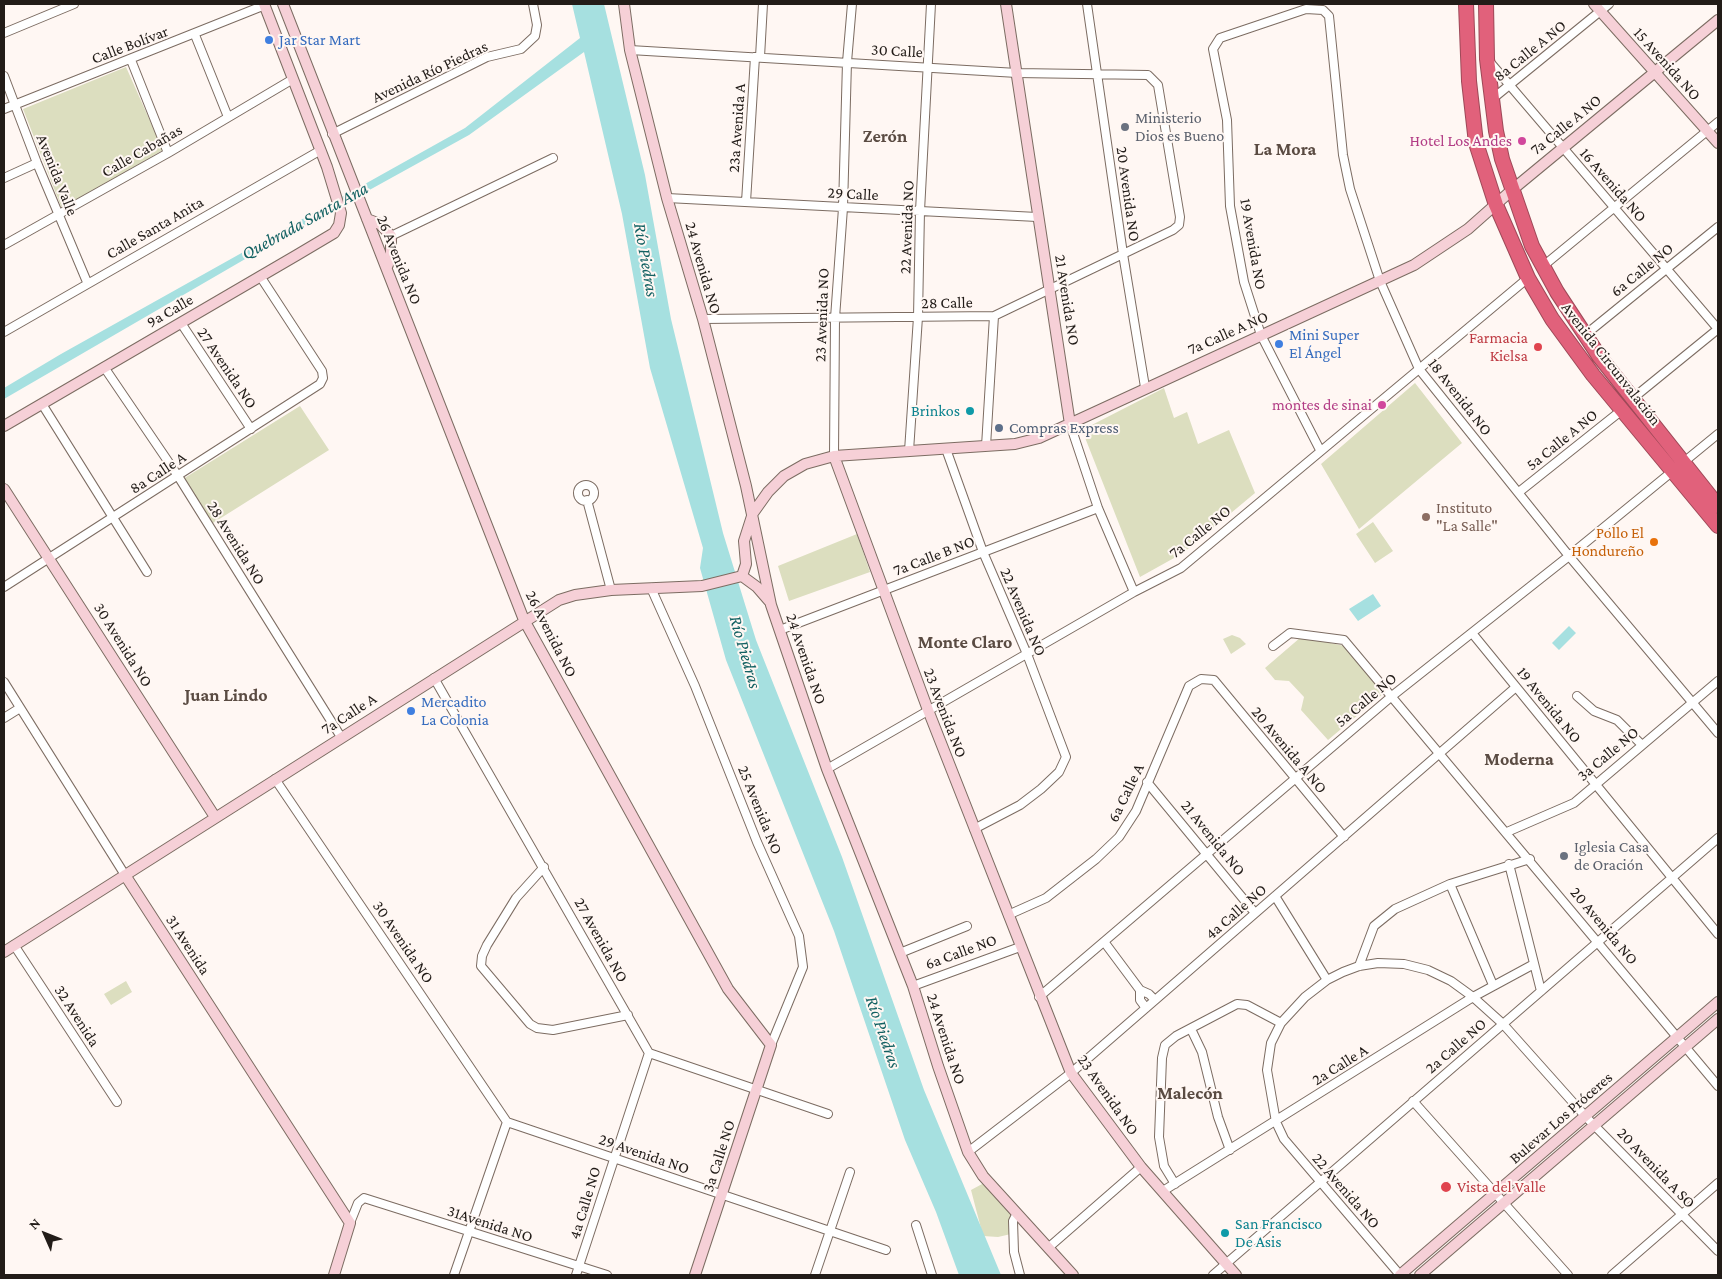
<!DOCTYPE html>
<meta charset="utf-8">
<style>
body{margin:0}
#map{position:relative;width:1722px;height:1279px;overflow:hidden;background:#fff7f3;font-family:"Crimson Pro",serif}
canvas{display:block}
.frame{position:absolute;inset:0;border:5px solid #221c18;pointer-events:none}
.north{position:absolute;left:20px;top:1209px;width:50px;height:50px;-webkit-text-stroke:4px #fff7f3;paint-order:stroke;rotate:314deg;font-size:14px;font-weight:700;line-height:20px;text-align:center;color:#221c18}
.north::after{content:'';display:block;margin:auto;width:18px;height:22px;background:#221c18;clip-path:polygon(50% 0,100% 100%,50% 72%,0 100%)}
</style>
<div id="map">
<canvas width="1722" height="1279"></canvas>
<div class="frame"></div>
<div class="north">N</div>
</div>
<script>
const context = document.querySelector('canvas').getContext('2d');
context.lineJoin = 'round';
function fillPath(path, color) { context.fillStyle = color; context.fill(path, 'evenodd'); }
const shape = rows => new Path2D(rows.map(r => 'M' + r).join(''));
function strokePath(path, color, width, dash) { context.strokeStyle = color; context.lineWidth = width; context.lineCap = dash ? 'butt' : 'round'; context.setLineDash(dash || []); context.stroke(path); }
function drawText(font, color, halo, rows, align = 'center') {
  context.font = font + ' "Crimson Pro",serif'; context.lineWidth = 4; context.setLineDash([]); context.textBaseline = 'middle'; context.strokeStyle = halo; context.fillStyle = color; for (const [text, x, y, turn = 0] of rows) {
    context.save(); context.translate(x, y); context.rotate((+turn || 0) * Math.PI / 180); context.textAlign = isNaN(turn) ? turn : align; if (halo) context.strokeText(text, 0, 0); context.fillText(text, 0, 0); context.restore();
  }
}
const green = shape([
 [126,67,163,150,62,209,23,109],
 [1415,383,1462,443,1359,529,1321,464],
 [1164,388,1174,418,1187,412,1198,444,1229,430,1255,493,1183,553,1140,577,1082,430],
 [300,406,329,450,213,523,183,479],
 [1373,522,1393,551,1375,563,1356,534],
 [857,534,870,572,789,601,778,566],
 [1232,635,1240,638,1246,644,1231,654,1223,639],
 [1301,637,1345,646,1384,693,1328,740,1301,710,1304,697,1289,681,1275,680,1265,668],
 [126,981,132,992,111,1005,104,994],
 [984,1183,1012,1215,1011,1234,998,1237,983,1236,971,1190]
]);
const water = shape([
 [572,4,604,4,645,175,671,319,723,533,756,640,842,857,924,1090,1001,1275,959,1275,936,1212,905,1140,834,931,726,660,700,568,703,548,650,368,622,214,584,52,469,135,259,251,4,399,4,388,61,354,465,128,580,38],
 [1373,594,1381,606,1358,621,1349,609],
 [1569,626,1576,633,1559,650,1552,643]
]);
const street = shape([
 [1087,4,1123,254,1145,387],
 [4,33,74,4],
 [195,35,228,117],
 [630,50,1017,73,1148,75,1158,85,1180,217,1179,225,1173,230,994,316,703,319],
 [760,57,763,4],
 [131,60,168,153],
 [1489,61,1718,329],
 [4,76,37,163,87,282],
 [1491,100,1609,4],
 [4,109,265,5],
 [332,134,487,57,521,49,535,36,537,25,533,4],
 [4,178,37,163],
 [667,198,1037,217],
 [746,202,755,57],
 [391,236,553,158],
 [4,245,168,153,293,79],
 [1542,267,1718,122],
 [181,323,251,429],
 [4,332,321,150],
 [1585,335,1718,227],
 [104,367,178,476,341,737],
 [1632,399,1718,329],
 [42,404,147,572],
 [1070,424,1098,508,1134,592],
 [986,446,994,316],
 [946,449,983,552,1027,654,1066,757,1059,772,1041,789,1020,805,974,829],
 [1320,450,1261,335,1244,282,1230,206,1227,120,1213,49,1220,38,1306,9,1323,10,1329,16,1343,155,1350,189,1380,281,1419,369,1569,556,1718,733],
 [909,451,918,317,920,211,931,4],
 [834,456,835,318,843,208,847,62,852,4],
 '578 493a8 8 0 1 1 16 0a8 8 0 1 1-16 0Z',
 [1519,492,1622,410],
 [587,500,611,590],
 [4,587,320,384,323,378,322,371,260,276],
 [651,588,695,686,757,842,799,936,803,967,771,1045],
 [780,630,1098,508],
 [1472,633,1718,934],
 [1273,646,1290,633,1344,640,1718,1086],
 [434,678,649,1053,828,1114],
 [4,682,125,875],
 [1577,696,1594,711,1617,720,1642,745],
 [4,718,20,708],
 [827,769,1134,592,1181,568,1528,278],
 [275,779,507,1122],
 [1147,782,1255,913],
 [1507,832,1574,803,1718,681],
 [1509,864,1541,991],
 [544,867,516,898,487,945,482,956,481,966,530,1024,537,1028,553,1030,628,1015],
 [1450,884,1493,985],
 [1275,896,1327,980],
 [1008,915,1046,898,1096,859,1119,837,1136,811,1189,686,1201,679,1214,680,1344,837],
 [1105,943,1140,990,1140,1000,1146,1008],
 [14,945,117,1102],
 [900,953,967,926],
 [1359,966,1374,926,1395,909,1450,884,1530,859],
 [913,986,1020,947],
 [1140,990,1149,994,1155,1000],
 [1039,997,1392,696,1569,556,1718,434],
 [1191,1029,1202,1052,1218,1117,1230,1150],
 [1413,1101,1568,1275],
 [507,1122,886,1250],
 [968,1152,1071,1073,1516,687],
 [1175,1184,1164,1166,1159,1137,1162,1058,1165,1045,1176,1036,1237,1004,1247,1005,1281,1023],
 [1163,1191,1473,997,1534,964],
 [1017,1213,1013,1221,1014,1252,1020,1275],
 [350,1223,358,1203,364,1198,607,1275],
 [916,1225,932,1275],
 [1048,1248,1141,1167],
 [454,1275,507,1122],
 [576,1275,649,1053],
 [815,1275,850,1172],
 [1213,1275,1718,838],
 [1400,1275,1284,1139,1276,1122,1267,1070,1271,1043,1281,1023,1305,997,1327,980,1343,972,1359,966,1378,963,1404,964,1428,970,1451,981,1473,997,1503,1024,1586,1117,1718,1251],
 [1612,1275,1718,1183]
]);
const secondary = shape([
 [283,4,524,620,728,989,771,1045,695,1275],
 [624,4,630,50,667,198,703,319,746,486,771,605,827,769,913,986,938,1066,968,1152,983,1176,1073,1275],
 [1006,4,1070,424],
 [1594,4,1718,143],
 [367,219,380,224,391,236,391,257,387,267],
 [4,426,297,255,334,233,339,225,341,213,327,167,264,4],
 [834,456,928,710,1071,1073,1141,1167,1236,1275],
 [4,489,215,817],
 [742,576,746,564,744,541,753,513,768,492,784,476,805,464,834,456,1015,444,1039,438,1414,265,1468,229,1512,190,1718,20],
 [125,875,350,1223,334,1275],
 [4,952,559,600,575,595,611,590,702,586,742,576,757,587,770,602],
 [1400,1275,1718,1002],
 [1420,1275,1718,1019]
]);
const highway = shape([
 [1466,4,1469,81,1476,143,1496,205,1528,278,1552,319,1593,375,1718,526],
 [1486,4,1487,59,1496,131,1502,159,1532,246,1557,292,1599,356,1718,506]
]);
const markers = [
 [269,40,5,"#3f7fe0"],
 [1125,127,5,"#6b7280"],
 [1522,141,5,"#d1479c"],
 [1279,344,5,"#3f7fe0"],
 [1538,347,5,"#e0444e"],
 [1382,405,5,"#d1479c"],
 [970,411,5,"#0f9aa8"],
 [999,428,5,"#5c6f8a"],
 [1426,517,5,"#8d6e63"],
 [1654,542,5,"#e8710a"],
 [411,711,5,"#3f7fe0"],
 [1564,856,5,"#6b7280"],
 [1446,1187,6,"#e0444e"],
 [1225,1233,5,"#0f9aa8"]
];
const shopNames = [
 ["Jar Star Mart",279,40],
 ["Mini Super",1289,335],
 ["El Ángel",1289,353],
 ["Mercadito",421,702],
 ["La Colonia",421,720]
];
const streetNames = [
 ["Calle Bolívar",130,45,-21],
 ["30 Calle",897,51,3],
 ["8a Calle A NO",1530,51,-39],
 ["15 Avenida NO",1667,64,48],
 ["Avenida Río Piedras",430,72,-25],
 ["7a Calle A NO",1566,125,-39],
 ["23a Avenida A",737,128,-86],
 ["Calle Cabañas",142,151,-30],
 ["Avenida Valle",57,175,68],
 ["16 Avenida NO",1613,185,49],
 ["29 Calle",853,194,3],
 ["20 Avenida NO",1128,194,82],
 ["22 Avenida NO",907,227,-88],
 ["Calle Santa Anita",155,228,-30],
 ["19 Avenida NO",1253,244,80],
 ["26 Avenida NO",399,260,68],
 ["24 Avenida NO",703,268,74],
 ["6a Calle NO",1642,270,-39],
 ["21 Avenida NO",1067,300,81],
 ["28 Calle",947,303,-1],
 ["9a Calle",170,311,-30],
 ["23 Avenida NO",822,315,-88],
 ["7a Calle A NO",1228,333,-24],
 ["Avenida Circunvalación",1611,364,52],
 ["27 Avenida NO",227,368,56],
 ["18 Avenida NO",1460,397,52],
 ["5a Calle A NO",1562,440,-39],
 ["8a Calle A",158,473,-33],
 ["7a Calle NO",1200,532,-39],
 ["28 Avenida NO",236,543,58],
 ["7a Calle B NO",934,556,-21],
 ["22 Avenida NO",1023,612,67],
 ["26 Avenida NO",551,634,63],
 ["30 Avenida NO",123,645,58],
 ["24 Avenida NO",806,659,71],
 ["5a Calle NO",1366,700,-40],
 ["19 Avenida NO",1549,705,51],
 ["23 Avenida NO",945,713,69],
 ["7a Calle A",349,714,-33],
 ["20 Avenida A NO",1289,750,50],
 ["3a Calle NO",1608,754,-40],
 ["6a Calle A",1126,793,-64],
 ["25 Avenida NO",760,810,68],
 ["21 Avenida NO",1213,838,51],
 ["4a Calle NO",1236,912,-41],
 ["20 Avenida NO",1604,926,50],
 ["27 Avenida NO",601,940,61],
 ["30 Avenida NO",403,942,56],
 ["31 Avenida",188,945,57],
 ["6a Calle NO",961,952,-20],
 ["32 Avenida",77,1016,57],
 ["24 Avenida NO",946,1039,72],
 ["2a Calle NO",1456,1046,-41],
 ["2a Calle A",1340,1065,-32],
 ["23 Avenida NO",1108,1095,55],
 ["Bulevar Los Próceres",1561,1118,-41],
 ["29 Avenida NO",644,1154,19],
 ["3a Calle NO",719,1156,-72],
 ["20 Avenida A SO",1656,1168,46],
 ["22 Avenida NO",1346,1191,49],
 ["4a Calle NO",585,1203,-73],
 ["31Avenida NO",490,1224,18]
];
const worshipNames = [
 ["Ministerio",1135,118],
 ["Dios es Bueno",1135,136],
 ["Iglesia Casa",1574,847],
 ["de Oración",1574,865]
];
const hotelNames = [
 ["Hotel Los Andes",1512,141],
 ["montes de sinai",1372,405]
];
const healthNames = [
 ["Farmacia",1528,338],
 ["Kielsa",1528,356],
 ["Vista del Valle",1457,1187,"left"]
];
const cultureNames = [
 ["Brinkos",960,411],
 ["San Francisco",1235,1224,"left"],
 ["De Asis",1235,1242,"left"]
];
const serviceNames = [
 ["Compras Express",1009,428]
];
const educationNames = [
 ["Instituto",1436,508],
 ["\"La Salle\"",1436,526]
];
const foodNames = [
 ["Pollo El",1644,533],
 ["Hondureño",1644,551]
];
const neighbourhoodNames = [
 ["Zerón",885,136],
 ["La Mora",1285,149],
 ["Monte Claro",965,642],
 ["Juan Lindo",226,695],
 ["Moderna",1519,759],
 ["Malecón",1190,1093]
];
const waterNames = [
 ["Quebrada Santa Ana",305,221,-29],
 ["Río Piedras",646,260,80],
 ["Río Piedras",745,652,74],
 ["Río Piedras",883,1032,71]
];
fillPath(green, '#dcdebf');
fillPath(water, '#a6e0e0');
strokePath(street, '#7c6c62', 10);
strokePath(secondary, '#7c6c62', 12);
strokePath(highway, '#9e4958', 16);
strokePath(street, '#fff', 8);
strokePath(secondary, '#f6d0d7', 10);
strokePath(highway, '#e1617b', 14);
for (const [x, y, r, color] of markers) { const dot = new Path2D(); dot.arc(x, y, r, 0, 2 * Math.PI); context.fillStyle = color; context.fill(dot); strokePath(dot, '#fff7f3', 2); }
drawText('16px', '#366cbe', '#fff7f3', shopNames, 'left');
drawText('16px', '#221c18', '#fff7f3', streetNames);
drawText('16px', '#5b616d', '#fff7f3', worshipNames, 'left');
drawText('16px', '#b23c85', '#fff7f3', hotelNames, 'right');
drawText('16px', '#be3a42', '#fff7f3', healthNames, 'right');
drawText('16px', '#0d838f', '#fff7f3', cultureNames, 'right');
drawText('16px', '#4e5e75', '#fff7f3', serviceNames, 'left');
drawText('16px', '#785e54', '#fff7f3', educationNames, 'left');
drawText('16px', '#c56008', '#fff7f3', foodNames, 'right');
drawText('bold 18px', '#5a4b42', '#fff7f3', neighbourhoodNames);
drawText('italic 18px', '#126162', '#fff7f3', waterNames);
</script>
